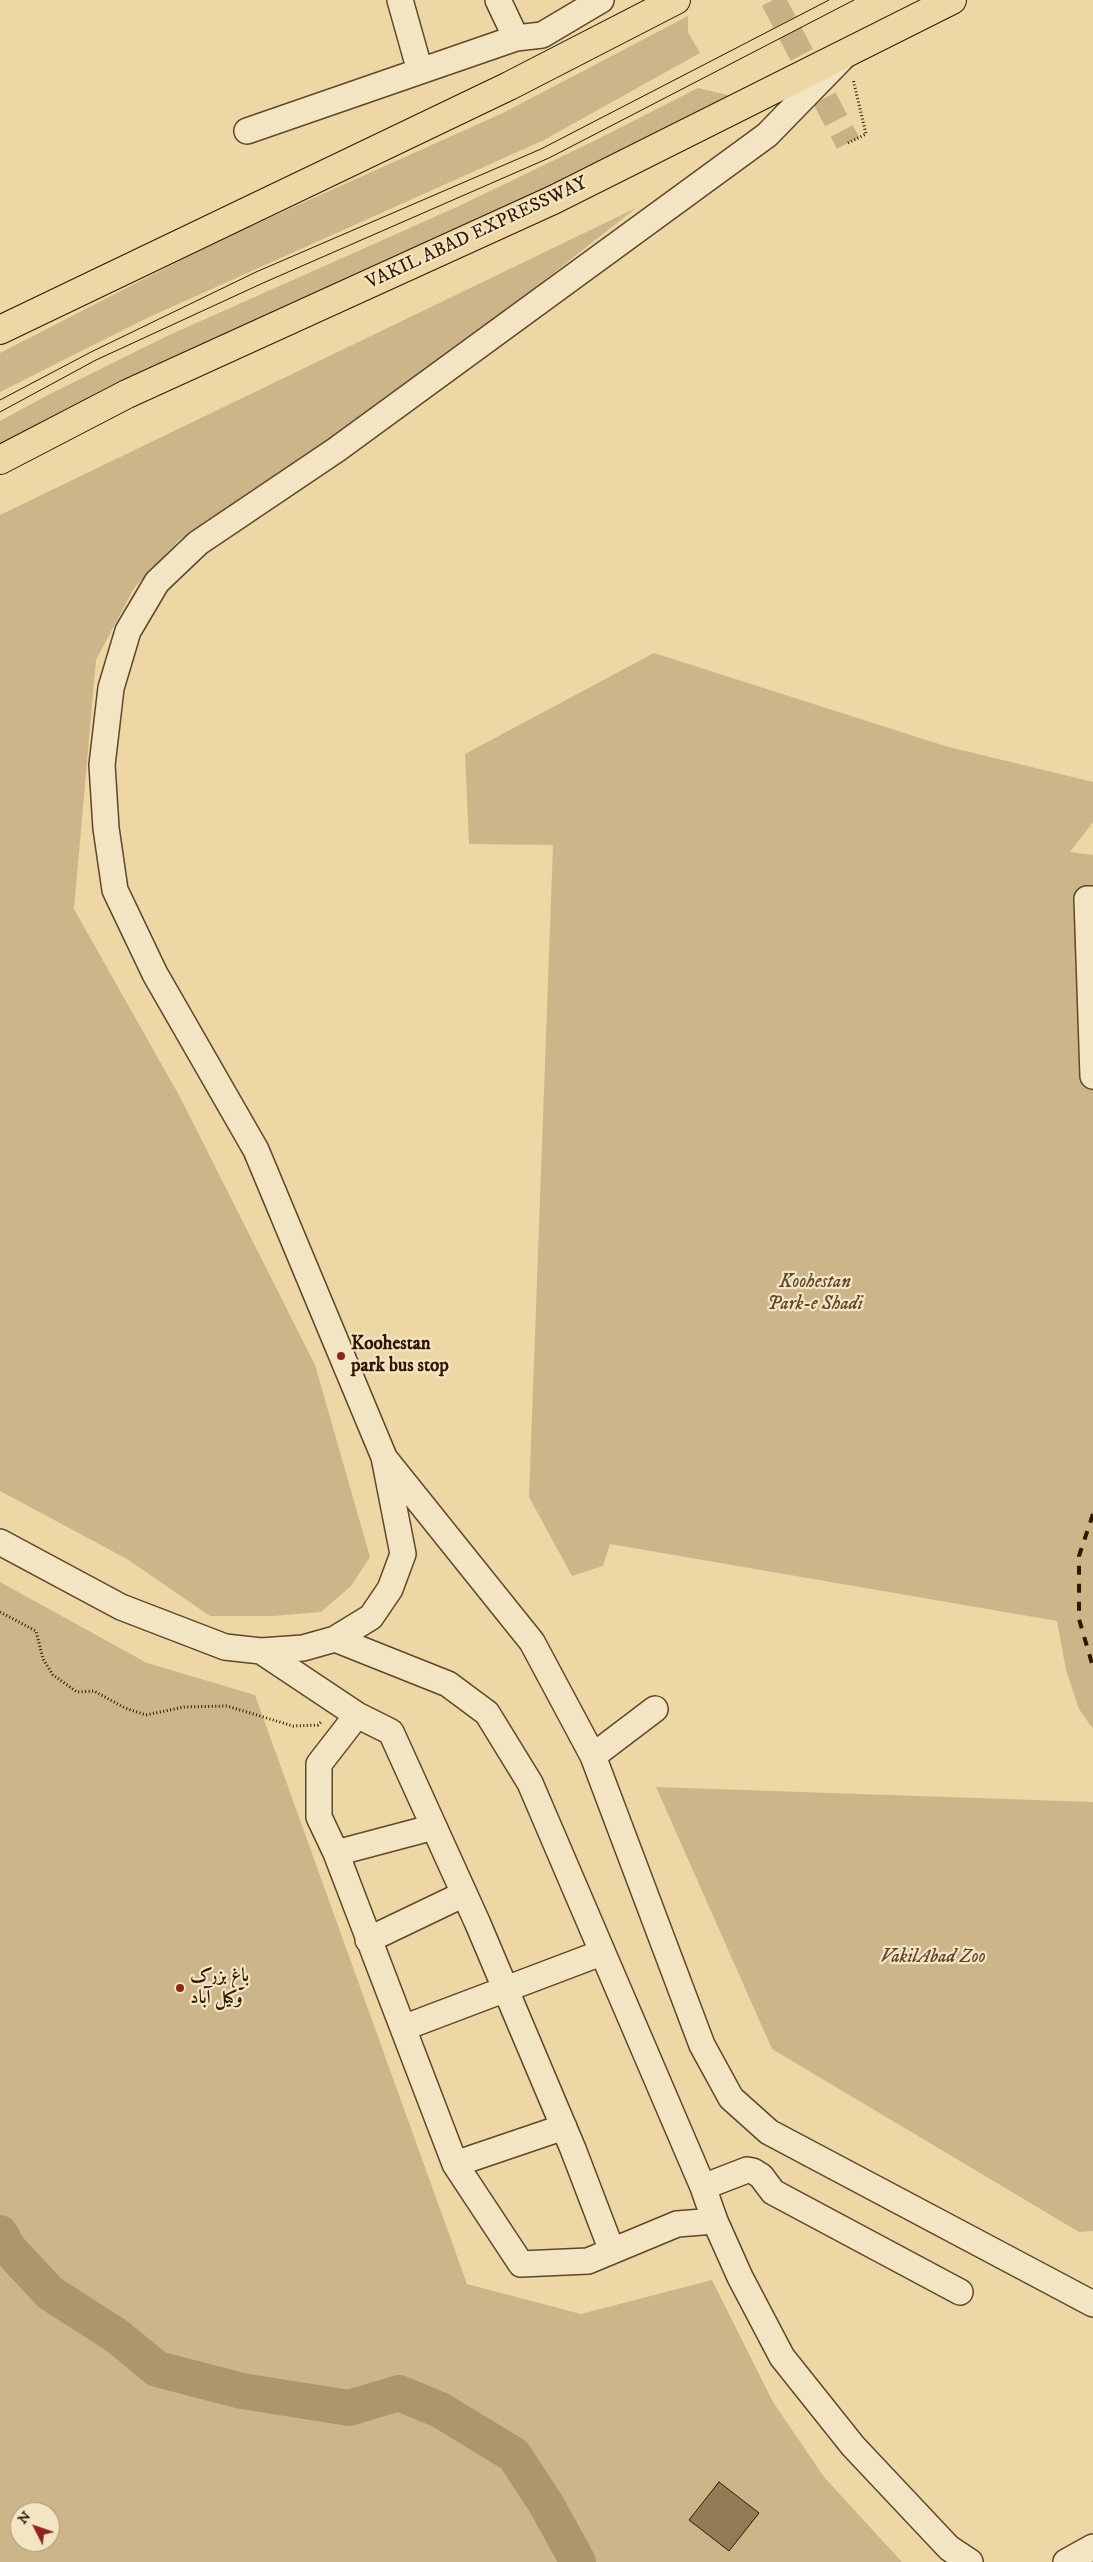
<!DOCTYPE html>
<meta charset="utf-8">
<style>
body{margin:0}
#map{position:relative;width:1093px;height:2562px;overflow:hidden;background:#ecd7a5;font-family:"IM FELL DW Pica",serif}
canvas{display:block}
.north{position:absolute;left:10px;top:2502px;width:50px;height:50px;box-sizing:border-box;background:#f3e5c4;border:1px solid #a59376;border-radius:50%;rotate:311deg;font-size:14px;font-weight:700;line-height:20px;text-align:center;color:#301700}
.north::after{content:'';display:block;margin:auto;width:18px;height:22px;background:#8f2418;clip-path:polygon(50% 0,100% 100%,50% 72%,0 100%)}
</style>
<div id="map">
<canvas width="1093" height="2562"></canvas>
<div class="north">N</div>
</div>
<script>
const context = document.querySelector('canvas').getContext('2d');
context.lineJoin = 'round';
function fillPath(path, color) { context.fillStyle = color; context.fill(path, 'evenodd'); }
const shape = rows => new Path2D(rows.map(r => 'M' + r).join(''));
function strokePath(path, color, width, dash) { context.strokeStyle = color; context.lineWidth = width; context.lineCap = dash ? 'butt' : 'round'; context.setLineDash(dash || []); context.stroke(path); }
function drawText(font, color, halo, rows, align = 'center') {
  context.font = font + ' "IM FELL DW Pica",Amiri,serif'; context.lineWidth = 4.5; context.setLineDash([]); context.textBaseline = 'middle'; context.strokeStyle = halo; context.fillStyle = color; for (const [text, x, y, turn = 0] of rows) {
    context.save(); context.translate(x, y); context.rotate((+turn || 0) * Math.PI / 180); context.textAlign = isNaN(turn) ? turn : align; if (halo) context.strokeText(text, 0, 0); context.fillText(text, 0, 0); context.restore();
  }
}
const green = shape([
 [688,16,688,32,700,53,544,140,147,318,0,392,0,353,220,240,503,113],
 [698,88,745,99,0,457,0,421,48,395,165,337,459,206,596,140],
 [636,208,424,375,179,540,134,588,96,660,74,909,181,1099,315,1365,370,1557,351,1586,321,1612,273,1616,210,1616,127,1559,0,1491,0,515],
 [654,653,945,746,1093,782,1093,822,1070,852,1093,855,1093,1729,1079,1709,1066,1670,1057,1621,610,1544,603,1566,572,1576,529,1497,553,845,469,844,465,754],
 [0,1582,147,1663,255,1695,467,2284,581,2314,712,2280,773,2402,824,2477,902,2562,0,2562],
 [20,2512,50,2512,50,2542,20,2542],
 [656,1787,1093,1802,1093,2231,1079,2232,772,2049]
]);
const river = shape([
 [0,2233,9,2249,50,2293,117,2336,157,2369,242,2391,349,2408,399,2393,440,2410,514,2455,546,2504,578,2562]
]);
const building = shape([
 [719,2482,759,2513,729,2551,689,2520,719,2482]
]);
const minorTunnel = shape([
 [773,0,848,143]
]);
const path = shape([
 [848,143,866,134,853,79],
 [0,1612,36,1631,43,1659,53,1675,77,1692,94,1691,125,1708,146,1715,184,1707,227,1706,293,1726,318,1725,321,1722]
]);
const minor = shape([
 [400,0,420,71],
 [498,0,516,38],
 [247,131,516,38,542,35,601,0],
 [1093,899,1087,899,1093,1076],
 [386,1460,532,1642,593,1756,702,2045,731,2098,769,2132,1093,2304],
 [0,1542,121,1607,225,1647,261,1651,303,1648,335,1639,371,1617,390,1589,403,1554,384,1457,256,1150,155,974,115,890,106,828,102,765,111,688,128,631,157,582,198,543,336,450,767,135,842,58],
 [335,1639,448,1684,487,1713,530,1783,703,2187,715,2221,740,2277,782,2357,853,2446,949,2548,970,2562],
 [261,1651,357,1715,391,1732,478,1924,573,2149,612,2251],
 [357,1715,319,1764,319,1817,336,1853,455,2164,521,2264,588,2261,677,2224,715,2221],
 [593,1756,655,1709],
 [336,1853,434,1827],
 [368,1940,464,1894],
 [403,2028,601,1953],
 [455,2164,564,2127],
 [703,2187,747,2170,753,2171,761,2176,773,2192,960,2292],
 [1066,2562,1093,2547]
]);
const highway = shape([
 [0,330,509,86,676,0],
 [0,460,127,394,553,200,952,0]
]);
const tram = shape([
 [0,400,91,352,256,272,541,149,829,0],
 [0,412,96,360,263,283,549,158,854,0]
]);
const rail = shape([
 [1093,1514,1079,1556,1079,1619,1093,1667]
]);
const markers = [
 [341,1356,5,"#8f2418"],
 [180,1988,5,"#8f2418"]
];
const streetNames = [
 ["VAKIL ABAD EXPRESSWAY",477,234,-25]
];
const parkNames = [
 ["Koohestan",815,1283],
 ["Park-e Shadi",815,1305],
 ["VakilAbad Zoo",933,1958]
];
const poiNames = [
 ["Koohestan",351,1345],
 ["park bus stop",351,1367],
 ["باغ بزرک",190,1977],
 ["وکیل آباد",190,1999]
];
fillPath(green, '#ccb689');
strokePath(river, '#ac966d', 36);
fillPath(building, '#927b56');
strokePath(building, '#301700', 1);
strokePath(minorTunnel, '#c6b184', 25, [25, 12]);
strokePath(minor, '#5f4729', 28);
strokePath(highway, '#301700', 30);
strokePath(path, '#301700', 3, [1, 2.5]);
strokePath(minor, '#f3e5c4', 25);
strokePath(highway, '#ecd7a5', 28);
strokePath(tram, '#301700', 1);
strokePath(rail, '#301700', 4, [9, 9]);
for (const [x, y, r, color] of markers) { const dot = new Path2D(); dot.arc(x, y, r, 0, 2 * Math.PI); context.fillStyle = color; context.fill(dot); strokePath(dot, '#f3e5c4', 2); }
drawText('19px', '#301700', '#f3e5c4', streetNames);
drawText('italic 19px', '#5f4729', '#f3e5c4', parkNames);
drawText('bold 19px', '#301700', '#f3e5c4', poiNames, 'left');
</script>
